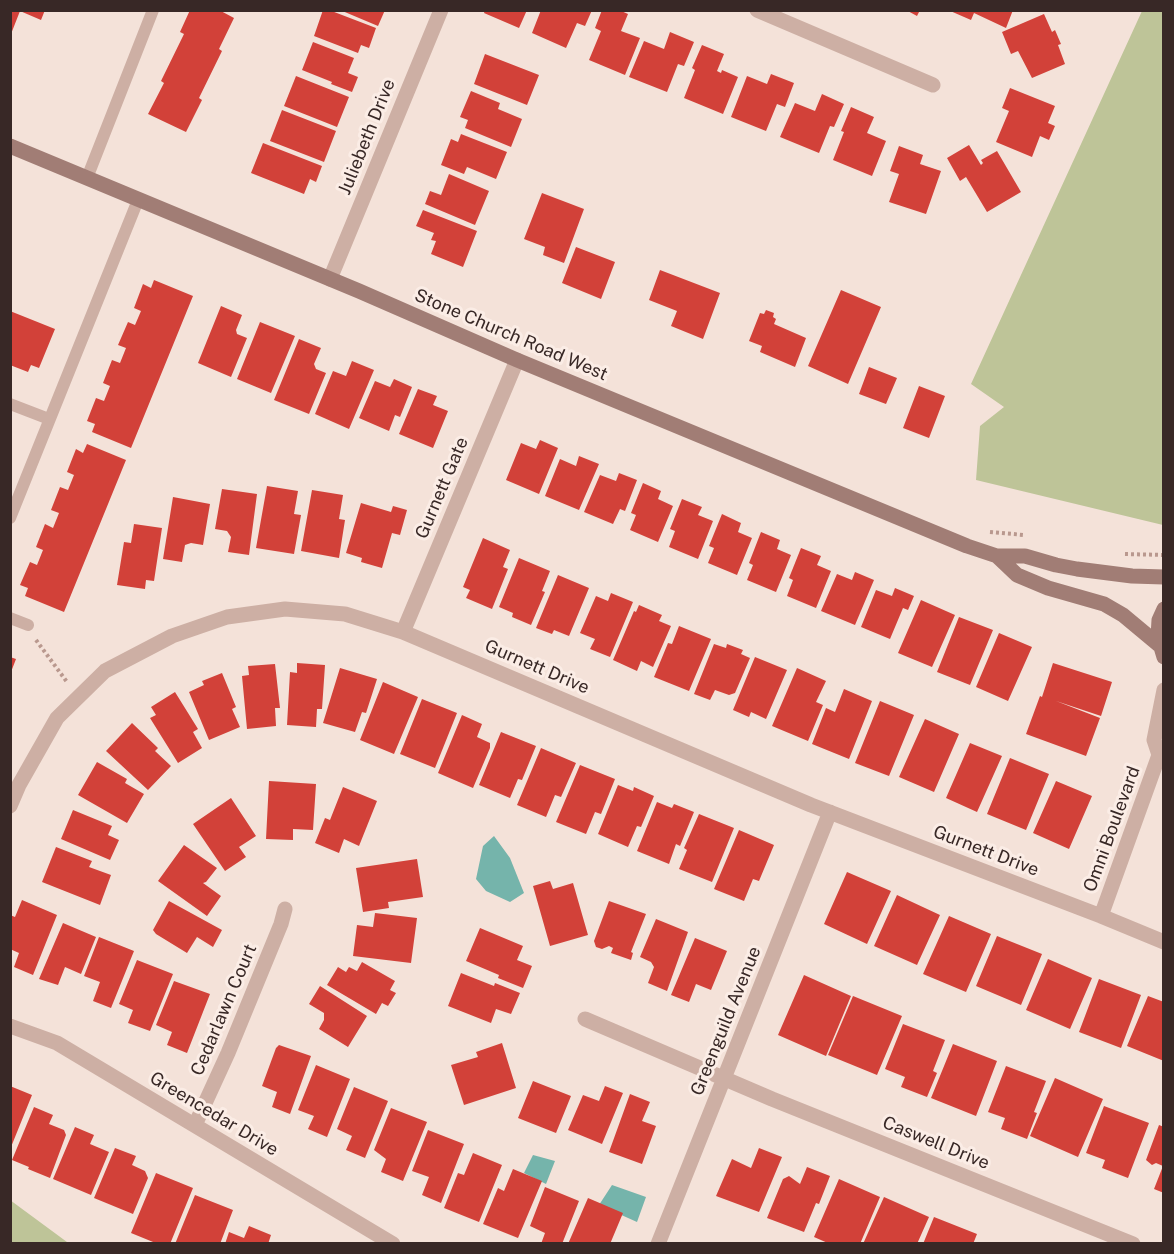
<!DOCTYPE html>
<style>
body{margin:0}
#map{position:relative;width:1174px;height:1254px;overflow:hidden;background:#f4e2d9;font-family:"Public Sans",sans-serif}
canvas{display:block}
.frame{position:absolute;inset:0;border:12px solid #382826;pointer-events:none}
</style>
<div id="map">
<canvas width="1174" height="1254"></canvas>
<div class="frame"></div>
</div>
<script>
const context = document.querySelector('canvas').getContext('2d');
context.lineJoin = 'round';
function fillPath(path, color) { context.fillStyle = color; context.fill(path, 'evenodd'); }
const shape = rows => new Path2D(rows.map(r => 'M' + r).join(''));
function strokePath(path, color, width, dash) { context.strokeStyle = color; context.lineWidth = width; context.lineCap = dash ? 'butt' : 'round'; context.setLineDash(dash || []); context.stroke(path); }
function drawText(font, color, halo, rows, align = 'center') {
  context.font = font + ' "Public Sans",sans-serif'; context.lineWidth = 6; context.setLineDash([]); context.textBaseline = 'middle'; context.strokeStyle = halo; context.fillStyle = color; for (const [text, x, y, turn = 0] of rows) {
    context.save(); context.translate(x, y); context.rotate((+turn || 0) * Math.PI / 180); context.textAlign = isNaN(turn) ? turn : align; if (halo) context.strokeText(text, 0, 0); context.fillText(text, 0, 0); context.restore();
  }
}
const green = shape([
 [1142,11,1164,11,1163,525,976,480,980,426,1004,407,971,384],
 [10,1200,67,1242,70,1243,11,1243]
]);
const water = shape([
 [494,836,510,858,524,893,510,902,486,891,476,879,483,846],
 [533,1155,555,1161,546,1184,524,1173],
 [612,1185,646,1197,637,1222,599,1205]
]);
const building = shape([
 [10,10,45,10,41,20,20,11,11,34],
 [190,10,219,10,234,18,219,49,222,51,199,98,202,100,186,132,148,114,164,83,161,81,184,34,180,32],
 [323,10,329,10,376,28,369,48,361,45,358,53,314,36],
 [340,10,385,10,378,26],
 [485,10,527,10,519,28,484,13],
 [541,10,592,10,585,26,577,23,566,48,532,33],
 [602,10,619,10,628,14,621,31,640,38,625,75,589,60,601,31,595,28],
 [906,10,920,10,917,16],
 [948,10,1013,10,1006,28,974,13,971,20],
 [1044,14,1052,32,1055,30,1061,44,1058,45,1065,64,1032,78,1018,51,1011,54,1002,32],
 [670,32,694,42,684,66,678,64,667,92,629,77,644,41,664,49],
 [313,42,354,58,348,73,358,77,352,92,331,84,332,82,302,70],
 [702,45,724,54,717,71,721,73,722,70,738,77,723,114,684,98,695,70,692,68],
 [485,54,539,75,527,105,474,84],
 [771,74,794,83,785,107,777,104,766,131,731,117,747,76,767,84],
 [296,76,349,97,337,127,284,106],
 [1010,88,1055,106,1048,123,1055,126,1049,140,1040,136,1032,157,996,142,1009,111,1002,108],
 [471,91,500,103,498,109,522,119,511,147,465,128,468,120,460,117],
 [822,94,844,104,834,127,830,126,819,153,780,137,795,103,815,111],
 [851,107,874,117,867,133,886,141,872,176,833,160,844,132,841,131],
 [282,110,336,131,324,162,270,141],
 [461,134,507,152,496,179,467,167,464,174,441,165,451,139,458,142],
 [263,143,322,166,316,182,310,179,304,194,251,173],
 [969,145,981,165,983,163,981,160,997,151,1021,192,987,212,966,177,960,181,947,158],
 [899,146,923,155,920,164,941,171,926,214,889,202,899,174,890,171],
 [449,174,489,191,475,225,425,204,430,191,441,195],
 [542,193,584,209,564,263,543,255,545,247,524,239],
 [423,210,477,231,463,267,431,254,436,241,431,240,434,233,416,226],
 [576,247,615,262,601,299,562,283],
 [660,270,720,293,703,339,671,326,677,311,649,300],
 [154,280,193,296,131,448,92,432,95,424,87,421,96,398,104,401,110,386,103,383,112,360,120,363,126,348,118,345,128,322,135,325,141,311,134,308,143,284,151,288],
 [841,290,881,307,848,384,808,366],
 [221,306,242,315,236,330,237,334,247,338,231,377,198,363],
 [766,310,774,313,773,317,776,319,774,324,806,338,795,367,760,352,762,346,749,341,760,313,764,314],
 [10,311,55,329,39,368,31,365,28,372,10,365],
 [260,322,295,336,271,393,237,379],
 [299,339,321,348,314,364,316,369,326,373,309,414,274,400],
 [352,361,374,370,349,429,315,414,333,371,346,376],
 [869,367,897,378,886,404,859,394],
 [394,379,412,387,400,417,395,415,389,431,359,418,375,381,390,387],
 [919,386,945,396,929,438,903,428],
 [418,389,437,396,433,405,448,411,433,448,399,434],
 [540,440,558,448,539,494,506,480,521,443,536,449],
 [87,444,126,460,64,612,25,596,28,588,20,585,30,562,37,565,43,550,36,547,45,524,53,528,59,513,51,510,60,487,68,490,74,475,67,472,76,449,83,453],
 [579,456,599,464,579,510,545,496,560,459,576,466],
 [619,473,637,480,625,511,620,509,613,524,584,512,600,475,616,481],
 [643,483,661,491,658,499,673,506,658,542,630,530,636,515,631,513],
 [267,486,298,491,294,514,301,515,294,554,256,548],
 [222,489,257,494,249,555,228,552,231,537,227,531,215,529],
 [312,490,343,495,339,519,345,520,339,558,301,551],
 [173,497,210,504,203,545,191,543,185,545,182,562,163,559],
 [682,499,702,507,698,515,713,521,698,559,669,547,675,531,670,529],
 [361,503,391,512,393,506,407,510,400,535,392,533,382,568,361,562,362,558,346,553],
 [722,514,741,523,738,532,752,538,737,575,708,563,714,548,709,546],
 [134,524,162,528,154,581,146,580,145,589,117,585,124,542,131,543],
 [761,532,780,540,777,549,791,555,776,592,747,580,753,565,749,563],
 [483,538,510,550,503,567,508,569,492,609,466,598,470,590,463,587],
 [801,548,821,556,817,565,831,571,816,608,787,596,793,580,789,578],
 [519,558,550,571,542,591,545,592,531,625,512,617,513,613,499,607],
 [855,572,874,580,855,625,821,611,837,574,852,580],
 [558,575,589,588,569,636,554,630,552,634,536,628],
 [895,588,914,596,908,610,903,608,890,639,861,627,876,590,892,596],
 [611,593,633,602,610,657,590,649,595,639,580,633,596,596,608,601],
 [921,600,955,615,932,667,898,653],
 [639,605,662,615,659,621,671,626,653,667,641,661,637,671,613,660,634,611,636,612],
 [959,617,993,630,970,685,937,672],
 [679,626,711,639,689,691,654,677,668,643,672,644],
 [999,633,1032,647,1008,701,976,687],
 [714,644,726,648,727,644,743,650,741,654,750,658,735,693,729,695,715,690,710,700,694,694],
 [10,657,16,659,11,672,10,672],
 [755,657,787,670,766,719,751,712,749,717,733,710],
 [297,663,325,665,322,709,317,709,316,727,287,725,290,672,297,673],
 [1053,663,1112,682,1101,716,1056,701,1100,718,1086,756,1026,734,1040,696,1042,697],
 [275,664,280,708,275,708,276,726,247,729,242,676,249,675,248,666],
 [340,668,377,679,366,713,362,712,355,732,323,723],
 [797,668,826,681,816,702,823,705,808,741,772,726],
 [222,673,236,707,232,709,240,727,209,740,189,692,204,685,202,681],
 [383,682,418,697,394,754,360,740],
 [844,689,872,701,849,759,812,744,826,708,835,712],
 [175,692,198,729,193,732,202,748,178,763,150,718,156,715,151,707],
 [422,699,457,713,435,768,400,754],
 [880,701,914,715,889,776,855,763],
 [462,715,482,724,477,737,490,743,490,748,473,788,438,773],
 [925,719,959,734,934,792,899,777],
 [132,723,158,748,155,751,171,766,148,790,106,751],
 [501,732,536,746,522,780,518,779,510,798,479,785],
 [970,743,1002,756,977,812,946,798],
 [541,748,576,763,561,797,555,795,546,817,517,805],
 [1010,758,1049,774,1026,830,987,814],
 [97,762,127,779,125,783,144,794,127,823,78,795],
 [580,765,615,779,601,814,595,812,586,834,556,822],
 [269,781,316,784,313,830,293,829,293,840,266,839],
 [1056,781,1092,796,1069,849,1033,833],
 [618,785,633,791,634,787,654,796,641,827,637,826,628,847,598,834],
 [343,787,377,801,359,846,344,839,339,853,315,843,325,818,330,820],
 [231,798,256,836,239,847,246,857,225,871,193,824],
 [657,802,672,808,674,804,694,812,680,846,676,844,669,864,637,851],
 [73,810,112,826,108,835,119,840,110,860,61,839],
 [699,814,734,828,712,882,679,869,687,850,684,848],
 [739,830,774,845,759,881,753,879,744,901,714,889],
 [184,845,217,868,206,882,203,883,221,896,207,916,158,881],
 [56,847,92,861,89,867,111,875,100,905,42,882],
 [417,859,423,897,388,902,389,908,363,912,356,868],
 [847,872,891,891,867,944,824,924],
 [550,881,553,889,573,883,588,935,550,946,533,886],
 [897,895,940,915,917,965,874,946],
 [22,900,57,915,33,975,14,967,19,953,10,949,10,915,15,917],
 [169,901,222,930,213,947,197,937,187,953,156,934,153,930],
 [609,901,646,914,631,952,633,953,631,960,611,953,613,948,609,946,602,949,596,947,594,941],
 [375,913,417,918,411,963,353,956,357,925,373,927],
 [949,916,991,934,966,992,923,974],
 [656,919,688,932,667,991,648,983,654,967,651,962,640,957],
 [63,923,96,937,81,974,65,967,58,985,39,979],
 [480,928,523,946,517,960,532,966,523,988,498,978,499,975,466,961],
 [997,936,1042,954,1021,1005,976,986],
 [99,937,134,951,111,1008,93,1001,100,982,84,976],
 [695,938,727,951,711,990,696,984,689,1002,671,995],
 [1048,959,1092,978,1070,1029,1026,1010],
 [137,960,173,974,150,1031,128,1023,133,1010,119,1004],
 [362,962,395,981,390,990,396,993,388,1006,382,1003,376,1014,327,985,338,967,346,972,349,967,357,971],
 [461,973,494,986,495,983,520,993,511,1014,496,1009,491,1023,448,1006],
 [804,975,851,996,826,1056,778,1035],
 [1099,979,1141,995,1121,1048,1079,1032],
 [174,981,210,994,187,1053,167,1045,172,1032,156,1025],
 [320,986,367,1016,348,1047,319,1029,324,1020,324,1013,309,1004],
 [853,996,902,1016,877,1075,828,1055],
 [1148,996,1164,1002,1164,1061,1127,1046],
 [903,1024,945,1040,933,1071,937,1073,927,1097,901,1087,905,1077,885,1069],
 [502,1043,516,1088,464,1105,451,1065,478,1057,476,1052],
 [953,1044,997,1061,976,1116,931,1098],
 [279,1045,311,1056,290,1114,272,1107,277,1092,262,1086,276,1048],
 [316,1065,350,1079,327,1137,308,1129,314,1116,298,1110],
 [1006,1066,1046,1081,1034,1112,1037,1113,1027,1139,1001,1129,1005,1118,988,1112],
 [1055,1078,1103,1099,1078,1157,1030,1136],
 [533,1081,571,1096,556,1133,518,1118],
 [10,1086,32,1095,11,1147,10,1147],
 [605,1086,623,1093,602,1144,568,1130,583,1095,599,1101],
 [354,1087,388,1101,365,1158,346,1150,352,1136,337,1129],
 [630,1094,650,1102,642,1121,656,1126,642,1164,609,1152],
 [1104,1106,1149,1123,1128,1178,1102,1168,1105,1160,1086,1153],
 [34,1107,53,1115,49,1124,64,1130,66,1135,50,1178,28,1169,29,1167,12,1160],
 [391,1108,427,1122,403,1181,381,1172,386,1159,374,1150],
 [1159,1125,1164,1127,1164,1193,1154,1189,1163,1166,1156,1163,1152,1165,1146,1160],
 [75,1127,94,1135,90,1144,109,1152,91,1195,53,1179],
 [428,1130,464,1144,441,1203,422,1195,429,1177,412,1171],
 [115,1148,136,1156,132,1165,145,1171,148,1178,133,1214,94,1198],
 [759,1148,782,1157,759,1212,716,1196,732,1159,751,1168],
 [473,1153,502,1165,479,1222,444,1208,458,1173,464,1175],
 [807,1167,830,1176,819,1204,816,1203,804,1232,767,1218,783,1179,789,1176,800,1184],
 [513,1169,542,1181,518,1238,483,1224,498,1188,504,1191],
 [156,1173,193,1188,170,1244,158,1244,131,1233],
 [839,1179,880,1197,860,1244,830,1244,814,1237],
 [545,1187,579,1201,562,1244,541,1244,545,1233,530,1226],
 [195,1195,233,1210,220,1244,175,1244],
 [884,1197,929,1217,917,1244,863,1244],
 [588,1198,623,1213,610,1244,568,1244],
 [934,1217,977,1234,973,1244,923,1244],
 [249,1226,271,1235,268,1244,225,1244,229,1232,244,1238]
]);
const path = shape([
 [990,532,1024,535],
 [1125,554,1164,555],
 [36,640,67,682]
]);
const lane = shape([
 [87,178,153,10],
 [10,404,49,419],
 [10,518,138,200],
 [10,618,28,625]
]);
const street = shape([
 [757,10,933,85],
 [330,279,441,10],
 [403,632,517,360],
 [10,806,19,785,57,718,105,671,172,636,227,617,285,609,345,614,403,632,811,805,1101,916,1164,942],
 [1101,916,1159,755,1154,740,1164,690],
 [585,1019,772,1099,1133,1244],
 [10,1026,57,1043,393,1244],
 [195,1125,228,1053,281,924,285,909],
 [658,1244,830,812]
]);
const secondary = shape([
 [10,146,359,291,517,360,967,546,997,556,1025,556,1056,565,1077,569,1132,576,1164,577],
 [997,556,1017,575,1048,588,1104,604,1123,615,1159,645],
 [1164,609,1159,620,1158,637,1164,657]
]);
const streetNames = [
 ["Juliebeth Drive",367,137,-68],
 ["Stone Church Road West",511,335,23],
 ["Gurnett Gate",442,488,-67],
 ["Gurnett Drive",537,667,23],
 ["Omni Boulevard",1112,829,-70],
 ["Gurnett Drive",986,851,21],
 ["Cedarlawn Court",224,1010,-67],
 ["Greenguild Avenue",726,1021,-68],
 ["Greencedar Drive",214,1114,31],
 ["Caswell Drive",936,1143,22]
];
fillPath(green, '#bec498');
fillPath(water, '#75b4ab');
fillPath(building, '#d24139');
strokePath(path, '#b9988e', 4, [3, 3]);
strokePath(lane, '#cdafa4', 12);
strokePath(street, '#cdafa4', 15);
strokePath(secondary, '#a17d75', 15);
drawText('18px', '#382826', '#fbede6', streetNames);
</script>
